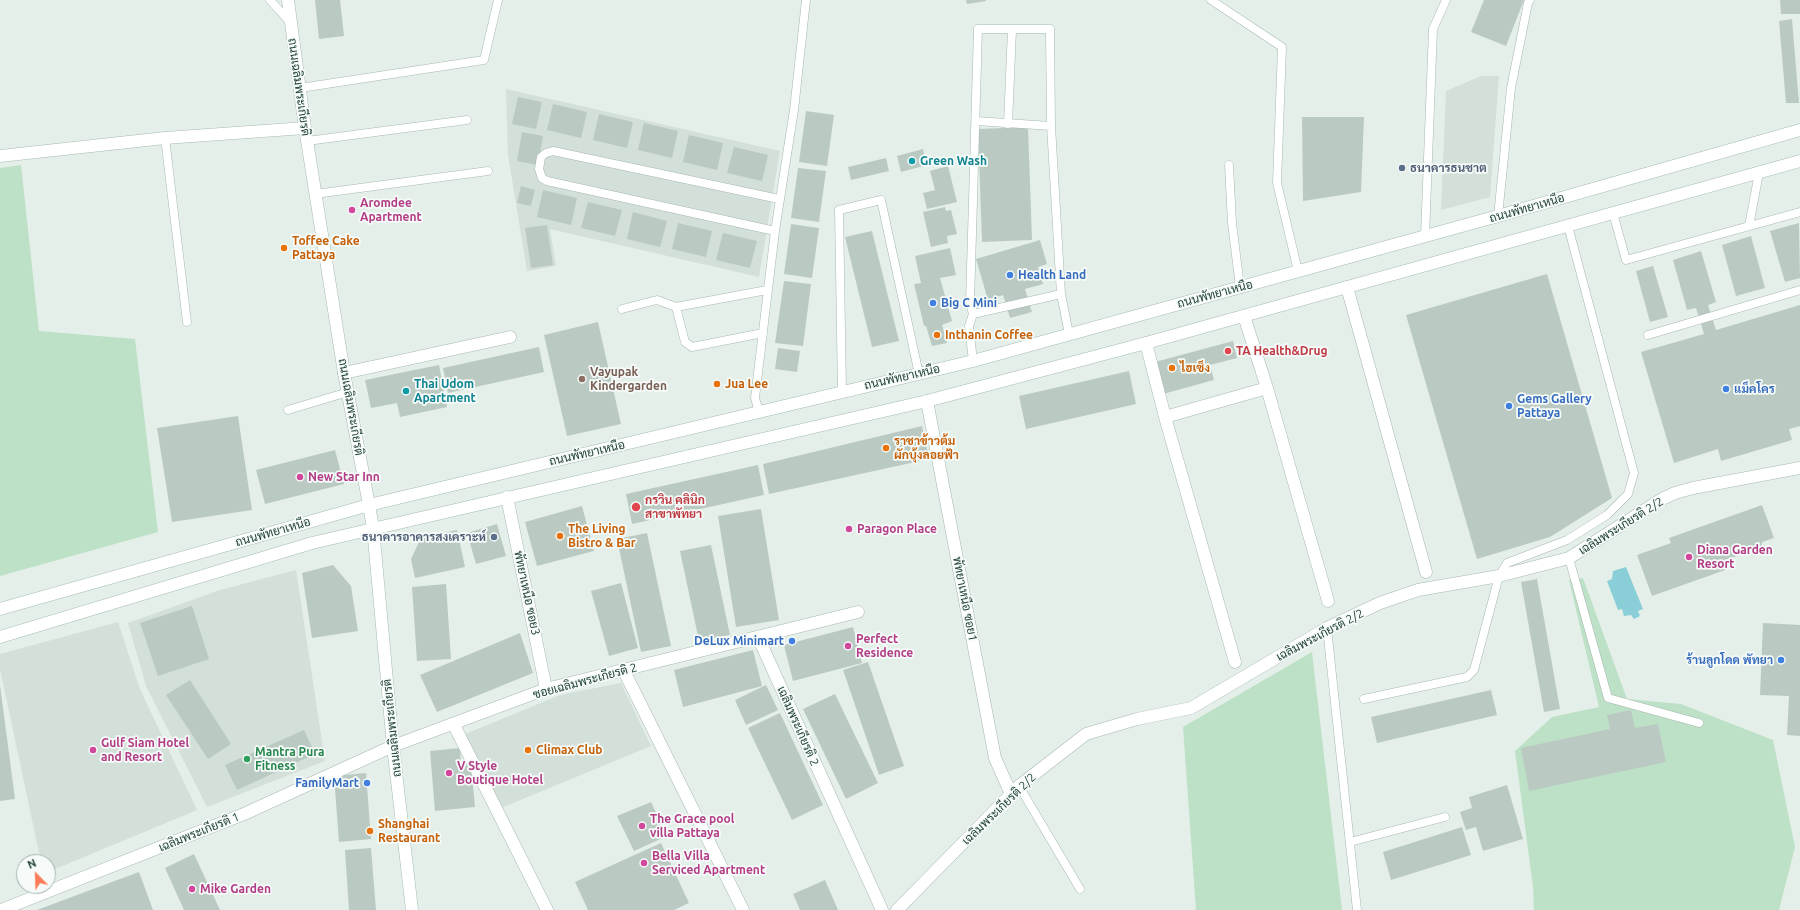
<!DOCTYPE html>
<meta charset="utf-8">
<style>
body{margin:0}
#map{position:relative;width:1800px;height:910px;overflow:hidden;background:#e5efea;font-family:Ubuntu,sans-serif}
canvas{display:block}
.north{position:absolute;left:16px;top:854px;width:40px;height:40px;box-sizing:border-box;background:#f6fbf9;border:1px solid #a1b1ac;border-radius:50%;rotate:337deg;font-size:11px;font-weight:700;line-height:16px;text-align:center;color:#224339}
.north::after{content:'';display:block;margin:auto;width:14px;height:18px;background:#fb7a57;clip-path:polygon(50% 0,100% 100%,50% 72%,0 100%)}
</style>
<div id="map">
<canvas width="1800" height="910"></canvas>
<div class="north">N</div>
</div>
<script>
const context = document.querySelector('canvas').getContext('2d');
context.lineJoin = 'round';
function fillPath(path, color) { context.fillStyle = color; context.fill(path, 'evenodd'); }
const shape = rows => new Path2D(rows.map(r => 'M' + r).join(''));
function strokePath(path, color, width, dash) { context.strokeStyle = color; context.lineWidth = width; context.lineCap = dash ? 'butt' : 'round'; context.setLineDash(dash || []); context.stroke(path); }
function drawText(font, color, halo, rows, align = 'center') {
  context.font = font + ' Ubuntu,Sarabun,sans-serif'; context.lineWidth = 3.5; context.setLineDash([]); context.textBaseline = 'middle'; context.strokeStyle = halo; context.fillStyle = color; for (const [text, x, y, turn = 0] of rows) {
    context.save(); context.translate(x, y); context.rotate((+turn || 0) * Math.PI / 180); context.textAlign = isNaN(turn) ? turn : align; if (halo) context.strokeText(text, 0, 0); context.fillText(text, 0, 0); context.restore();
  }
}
const built = shape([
 [1481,76,1499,76,1490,197,1441,210,1446,91],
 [506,89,780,151,759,277,550,229,556,266,527,271,508,155],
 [296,570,325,761,207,807,146,686,128,623,220,590],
 [118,622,140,689,197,810,48,872,48,862,41,862,0,669,0,654],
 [621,683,651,746,501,808,463,735,560,695]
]);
const green = shape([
 [21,165,39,331,135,339,158,532,0,576,0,168],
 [1583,578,1627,699,1681,704,1773,740,1795,847,1779,910,1534,910,1533,887,1515,751,1552,717,1599,707,1569,580],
 [1312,652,1342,910,1196,910,1183,727]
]);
const water = shape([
 [1626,567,1643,609,1638,611,1640,616,1634,619,1631,615,1624,616,1622,609,1618,610,1607,581,1612,579,1613,571]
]);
const building = shape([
 [315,0,340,0,344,36,319,39],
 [966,0,986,0,986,1,967,4],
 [1484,0,1524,0,1506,46,1471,32],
 [1780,0,1800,0,1800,14,1781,14],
 [1792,19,1799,103,1786,103,1779,21],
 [518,97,542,102,536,129,512,124],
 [553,104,587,112,581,138,547,130],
 [806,111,834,115,827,166,799,162],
 [599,114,633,122,627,148,593,140],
 [1302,117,1364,117,1361,192,1303,201],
 [644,123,678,131,672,158,638,150],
 [1028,127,1032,240,982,242,978,129],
 [522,132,543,136,538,165,517,161],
 [689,135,723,143,717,170,683,162],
 [734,147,768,155,762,181,727,173],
 [923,149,927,165,901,172,897,156],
 [886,158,889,171,851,180,848,167],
 [948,166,957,202,927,209,923,193,935,190,930,171],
 [798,168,826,171,819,222,791,218],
 [521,186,535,190,531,206,517,203],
 [543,190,577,198,571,225,537,217],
 [588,202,622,210,615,236,581,228],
 [945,207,946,211,951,210,957,234,947,236,948,243,931,247,923,212],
 [633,212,667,221,660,247,627,239],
 [678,223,712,231,706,257,672,249],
 [1799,223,1800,278,1785,282,1770,231],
 [791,224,819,228,812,278,784,274],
 [547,225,553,265,531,268,525,228],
 [872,231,899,341,872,347,845,237],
 [723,233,757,241,750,268,716,260],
 [1751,236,1765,288,1736,296,1722,245],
 [1040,240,1047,264,1038,267,1043,284,1025,289,1032,312,1010,318,1003,295,988,300,976,259],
 [950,248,956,275,940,278,952,321,942,325,947,343,932,346,926,326,924,326,914,284,921,283,915,256],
 [1701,251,1716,302,1708,305,1716,330,1800,305,1800,426,1789,429,1792,440,1721,461,1718,449,1674,463,1641,352,1704,334,1696,308,1687,310,1673,260],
 [1653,266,1668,317,1650,322,1636,271],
 [1547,274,1612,498,1550,537,1477,559,1406,315],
 [784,281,811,284,803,346,775,343],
 [598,322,621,424,567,436,544,335],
 [1233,341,1237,358,1210,365,1214,380,1163,394,1155,362],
 [539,347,544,372,448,393,443,368],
 [778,348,800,351,797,372,775,369],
 [439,365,447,407,400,417,397,403,371,408,365,380],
 [1129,371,1136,404,1026,429,1019,396],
 [238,416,252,510,172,522,157,428],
 [922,426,929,459,769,494,763,464],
 [335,450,344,484,265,504,256,470],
 [758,465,764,495,632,524,626,494],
 [1762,505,1774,538,1762,542,1761,548,1725,560,1728,569,1652,596,1637,555,1671,543,1669,538],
 [582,506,594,551,537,566,525,522],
 [761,509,779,620,736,627,718,516],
 [497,524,506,556,476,564,467,533],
 [457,530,465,567,415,578,411,559,421,538],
 [647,533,671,646,641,652,617,539],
 [711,545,730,635,699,641,680,551],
 [333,565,351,586,358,631,312,638,302,573],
 [1537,579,1560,709,1544,712,1521,582],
 [621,583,638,648,609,656,591,591],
 [446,584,451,659,417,661,412,587],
 [192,606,209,659,158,676,140,623],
 [1763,623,1800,625,1800,736,1787,735,1789,696,1760,695],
 [853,627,862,663,793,681,784,645],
 [520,633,533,673,437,712,420,675],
 [753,650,762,686,683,707,674,670],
 [868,662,904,766,879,775,843,670],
 [190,680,231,744,208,759,166,695],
 [0,685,15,799,0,801],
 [766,685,778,710,746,725,735,700],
 [1491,690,1497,715,1377,743,1371,717],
 [835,694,878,783,846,799,803,709],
 [1631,710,1635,728,1658,724,1666,762,1529,791,1521,748,1610,729,1607,715],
 [780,713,823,805,792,820,748,728],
 [304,730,315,754,237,790,225,765],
 [460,748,461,766,471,765,475,807,435,811,430,751],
 [366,773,371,839,339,842,334,776],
 [1507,785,1523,839,1483,851,1476,827,1466,830,1460,812,1472,808,1469,797],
 [651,802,667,836,634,851,617,816],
 [1462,827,1471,855,1391,880,1383,852],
 [661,843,689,903,674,910,588,910,575,882],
 [371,848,376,910,349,910,345,850],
 [194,854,220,910,184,910,165,868],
 [139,872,153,910,37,910,85,892],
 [825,880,838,910,800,910,793,894]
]);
const service = shape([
 [270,0,291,23],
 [1211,0,1282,47,1277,183,1298,271],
 [300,88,484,60,498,0],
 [976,121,1051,126],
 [1008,124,1012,29],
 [165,138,187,322],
 [307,141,467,120],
 [1229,165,1232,223,1240,287],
 [315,194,488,171],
 [1613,213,1626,260,1800,212],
 [1498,216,1511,88,1528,3,1530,0],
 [1749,226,1759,173],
 [775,231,547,181,542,178,539,169,541,157,546,153,553,151,779,199],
 [1425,236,1433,29,1446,0],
 [622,309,657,300,676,307],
 [973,314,970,302,978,29,1050,29,1051,126,1061,294],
 [763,333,692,347,685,342,676,307,767,290],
 [1648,335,1800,290],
 [973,361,969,326,973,314,1061,294,1069,334],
 [842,392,839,210,881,200,919,374],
 [288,410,348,392],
 [759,412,755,398,775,231,794,110,806,0],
 [1569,558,1608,698,1699,723],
 [1327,628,1357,910],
 [1364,699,1467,677,1474,670,1499,576,1507,563,1567,540,1607,515,1628,494,1634,473,1568,226],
 [1019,786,1080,889],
 [1350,842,1445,817]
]);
const minor = shape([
 [0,156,165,138,305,128],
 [1347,287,1426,572],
 [1244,316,1267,388,1328,601],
 [1146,343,1165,417,1235,662],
 [344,373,510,337],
 [927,401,995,758,1011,794],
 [1165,417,1267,388],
 [507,497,546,689],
 [758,637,882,910],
 [624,671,743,910],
 [454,725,547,910],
 [1,910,244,814,393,746,546,689,858,612],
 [897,910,1019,786,1086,734,1137,719,1191,708,1327,628,1380,603,1418,590,1499,576,1569,558,1662,499,1675,493,1693,488,1800,468]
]);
const tertiary = shape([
 [288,0,305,128,344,373,369,505]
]);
const secondary = shape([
 [369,505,373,528,393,746,412,910],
 [0,609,369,505,973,361,1498,216,1800,130],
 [0,637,312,543,927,401,1146,343,1800,161]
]);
const markers = [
 [912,161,4,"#0f9aa8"],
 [1402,168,4,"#5c6f8a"],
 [352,210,4,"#d1479c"],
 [284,248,4,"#e8710a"],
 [1010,275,4,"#3f7fe0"],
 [933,303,4,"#3f7fe0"],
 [937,335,4,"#e8710a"],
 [1228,351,4,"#e0444e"],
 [1172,368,4,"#e8710a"],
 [582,379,4,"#8d6e63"],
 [717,384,4,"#e8710a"],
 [1726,389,4,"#3f7fe0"],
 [406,391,4,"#0f9aa8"],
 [1509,406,4,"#3f7fe0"],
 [886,448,4,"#e8710a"],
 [300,477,4,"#d1479c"],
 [636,507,5,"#e0444e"],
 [849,529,4,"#d1479c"],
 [560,536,4,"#e8710a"],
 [494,537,4,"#5c6f8a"],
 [1689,557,4,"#d1479c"],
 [792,641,4,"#3f7fe0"],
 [848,646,4,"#d1479c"],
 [1781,660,4,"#3f7fe0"],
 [93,750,4,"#d1479c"],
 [528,750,4,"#e8710a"],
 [247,759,4,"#2e9e5b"],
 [449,773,4,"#d1479c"],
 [367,783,4,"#3f7fe0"],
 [642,826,4,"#d1479c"],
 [370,831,4,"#e8710a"],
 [644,863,4,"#d1479c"],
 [192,889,4,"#d1479c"]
];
const streetNames = [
 ["ถนนเฉลิมพระเกียรติ",299,87,82],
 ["ถนนพัทยาเหนือ",1527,208,-16],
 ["ถนนพัทยาเหนือ",1215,294,-15],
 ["ถนนพัทยาเหนือ",902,377,-13],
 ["ถนนเฉลิมพระเกียรติ",351,407,80],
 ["ถนนพัทยาเหนือ",587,453,-13],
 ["เฉลิมพระเกียรติ 2/2",1621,526,-32],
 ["ถนนพัทยาเหนือ",273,532,-16],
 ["พัทยาเหนือ ซอย3",527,593,78],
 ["พัทยาเหนือ ซอย1",965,599,79],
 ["เฉลิมพระเกียรติ 2/2",1320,635,-28],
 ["ซอยเฉลิมพระเกียรติ 2",585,681,-15],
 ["เฉลิมพระเกียรติ 2",798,726,66],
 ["ถนนเฉลิมพระเกียรติ",392,728,-96],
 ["เฉลิมพระเกียรติ 2/2",999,809,-44],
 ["เฉลิมพระเกียรติ 1",199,832,-22]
];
const cultureNames = [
 ["Green Wash",920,161],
 ["Thai Udom",414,384],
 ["Apartment",414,398]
];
const serviceNames = [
 ["ธนาคารธนชาต",1410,168],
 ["ธนาคารอาคารสงเคราะห์",486,537,"right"]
];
const hotelNames = [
 ["Aromdee",360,203],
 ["Apartment",360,217],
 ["New Star Inn",308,477],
 ["Paragon Place",857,529],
 ["Diana Garden",1697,550],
 ["Resort",1697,564],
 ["Perfect",856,639],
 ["Residence",856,653],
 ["Gulf Siam Hotel",101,743],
 ["and Resort",101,757],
 ["V Style",457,766],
 ["Boutique Hotel",457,780],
 ["The Grace pool",650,819],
 ["villa Pattaya",650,833],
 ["Bella Villa",652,856],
 ["Serviced Apartment",652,870],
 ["Mike Garden",200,889]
];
const foodNames = [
 ["Toffee Cake",292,241],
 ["Pattaya",292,255],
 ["Inthanin Coffee",945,335],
 ["ไฮเซ็ง",1180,368],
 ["Jua Lee",725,384],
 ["ราชาข้าวต้ม",894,441],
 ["ผักบุ้งลอยฟ้า",894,455],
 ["The Living",568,529],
 ["Bistro & Bar",568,543],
 ["Climax Club",536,750],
 ["Shanghai",378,824],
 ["Restaurant",378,838]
];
const shopNames = [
 ["Health Land",1018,275],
 ["Big C Mini",941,303],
 ["แม็คโคร",1734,389],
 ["Gems Gallery",1517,399],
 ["Pattaya",1517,413],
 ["DeLux Minimart",784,641,"right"],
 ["ร้านลูกโดด พัทยา",1773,660,"right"],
 ["FamilyMart",359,783,"right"]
];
const healthNames = [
 ["TA Health&Drug",1236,351],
 ["กรวิน คลินิก",645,500],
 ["สาขาพัทยา",645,514]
];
const educationNames = [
 ["Vayupak",590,372],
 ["Kindergarden",590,386]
];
const leisureNames = [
 ["Mantra Pura",255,752],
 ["Fitness",255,766]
];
fillPath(built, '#d3dfd9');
fillPath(green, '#bde1c6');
fillPath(water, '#8aced7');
fillPath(building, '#bacac3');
strokePath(service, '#a7b8b1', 9);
strokePath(minor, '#a7b8b1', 13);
strokePath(tertiary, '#a7b8b1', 13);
strokePath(secondary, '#a3bcb2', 13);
strokePath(service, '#fff', 8);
strokePath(minor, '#fff', 12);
strokePath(tertiary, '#fff', 12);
strokePath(secondary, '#fff', 12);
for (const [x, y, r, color] of markers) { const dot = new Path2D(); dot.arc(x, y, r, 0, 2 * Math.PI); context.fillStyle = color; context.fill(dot); strokePath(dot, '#f6fbf9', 1.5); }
drawText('12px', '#224339', '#f6fbf9', streetNames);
drawText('bold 12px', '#0d838f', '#f6fbf9', cultureNames, 'left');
drawText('bold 12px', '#4e5e75', '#f6fbf9', serviceNames, 'left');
drawText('bold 12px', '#b23c85', '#f6fbf9', hotelNames, 'left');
drawText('bold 12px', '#c56008', '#f6fbf9', foodNames, 'left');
drawText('bold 12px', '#366cbe', '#f6fbf9', shopNames, 'left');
drawText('bold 12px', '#be3a42', '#f6fbf9', healthNames, 'left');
drawText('bold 12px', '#785e54', '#f6fbf9', educationNames, 'left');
drawText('bold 12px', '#27864d', '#f6fbf9', leisureNames, 'left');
</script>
